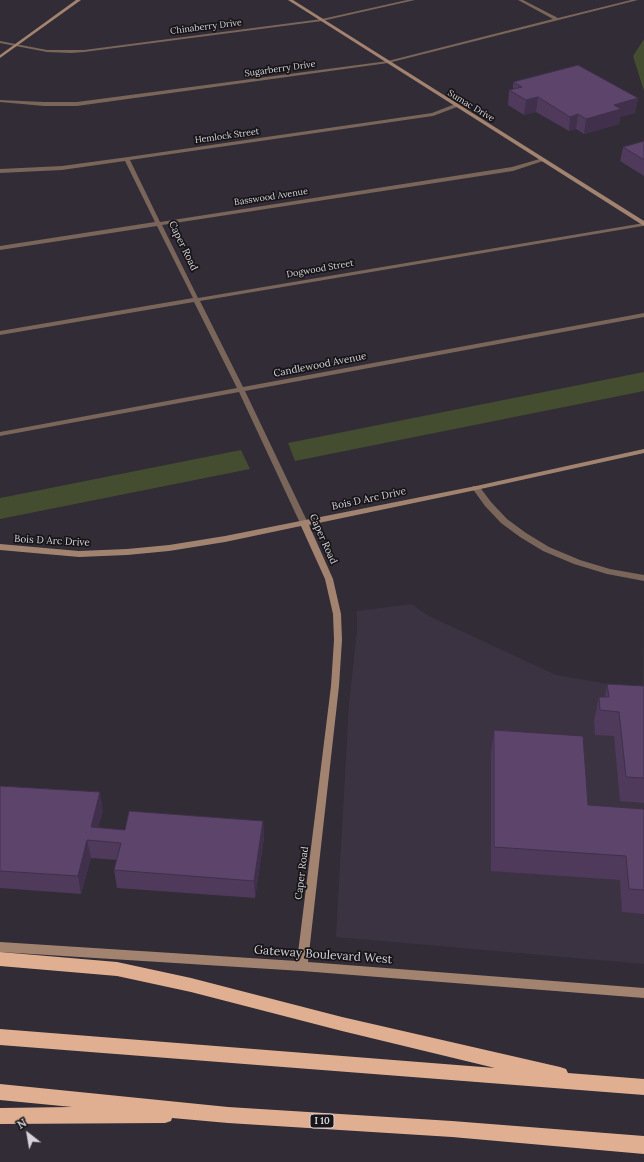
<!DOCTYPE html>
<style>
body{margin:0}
#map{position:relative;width:644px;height:1162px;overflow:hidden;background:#312c35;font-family:Lora,serif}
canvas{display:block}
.north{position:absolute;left:8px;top:1114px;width:40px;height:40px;-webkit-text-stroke:3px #181519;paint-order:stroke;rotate:329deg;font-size:11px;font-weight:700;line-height:16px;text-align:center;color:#d6d3d9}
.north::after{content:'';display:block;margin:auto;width:14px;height:18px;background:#d6d3d9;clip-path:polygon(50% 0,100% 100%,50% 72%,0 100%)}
</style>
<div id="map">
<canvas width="644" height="1162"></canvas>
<div class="north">N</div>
</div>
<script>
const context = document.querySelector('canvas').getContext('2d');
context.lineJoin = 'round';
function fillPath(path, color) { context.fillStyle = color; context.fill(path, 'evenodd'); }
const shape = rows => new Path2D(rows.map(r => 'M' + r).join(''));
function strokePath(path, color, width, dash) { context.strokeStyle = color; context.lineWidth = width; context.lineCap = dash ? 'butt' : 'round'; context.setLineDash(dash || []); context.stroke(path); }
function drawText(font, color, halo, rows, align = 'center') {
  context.font = font + ' Lora,serif'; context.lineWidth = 3.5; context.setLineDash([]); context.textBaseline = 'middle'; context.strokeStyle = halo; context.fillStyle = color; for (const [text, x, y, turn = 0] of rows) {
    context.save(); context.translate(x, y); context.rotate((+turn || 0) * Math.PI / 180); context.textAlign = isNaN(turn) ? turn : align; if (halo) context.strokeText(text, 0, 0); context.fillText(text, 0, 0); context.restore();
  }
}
const built = shape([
 [644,601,644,964,336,937,349,704,357,630,357,611,412,604,427,615,556,675,643,690]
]);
const green = shape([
 [644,39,644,91,633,56],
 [644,372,644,391,295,461,288,443],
 [241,450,250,469,0,519,0,498]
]);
const street = shape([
 [407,0,415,0,322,21,84,52,71,53,47,52,0,43,0,41,47,50,84,50,322,19,407,0],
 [518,0,523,0,558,18,631,0,638,0,388,63,77,106,44,106,0,102,0,100,44,102,77,102,388,61,553,19,518,0],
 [455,104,458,106,457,107,433,116,130,160,160,222,512,167,543,158,546,160,513,171,162,225,198,298,644,223,643,226,200,301,243,387,644,313,644,317,245,391,308,523,304,525,300,523,239,392,0,436,0,432,237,388,194,302,0,335,0,331,193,298,157,226,0,250,0,246,155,222,125,161,62,170,0,173,0,169,62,166,128,157,432,113,455,104],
 [473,486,479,486,491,502,507,519,526,533,549,547,580,560,610,569,644,575,644,581,607,574,574,564,543,551,520,537,501,523,485,506,472,488,473,486]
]);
const secondary = shape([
 [76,0,81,0,0,58,0,55,76,0],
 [288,0,293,0,644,221,644,226,288,0],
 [644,449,644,453,476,490,309,525,333,579,341,614,342,640,339,686,308,962,644,988,644,998,302,971,0,952,0,942,297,961,331,686,334,640,333,614,325,579,301,526,225,542,169,551,127,555,79,557,0,550,0,544,79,551,127,549,169,545,225,536,476,486,644,449]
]);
const highway = shape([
 [0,952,117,962,191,978,342,1017,560,1067,566,1069,568,1073,644,1079,644,1095,0,1045,0,1029,495,1068,342,1031,191,992,117,976,0,966,0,952],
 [0,1084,228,1107,452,1121,644,1136,644,1154,452,1137,228,1123,172,1118,171,1121,165,1123,0,1124,0,1108,72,1107,0,1100,0,1084]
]);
const wall = shape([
 [513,82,638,98,635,113,620,117,619,124,584,134,576,129,569,131,536,112,524,115,508,105,509,90,513,90],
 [644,141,644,176,620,161,623,147],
 [607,684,644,686,644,803,620,801,614,736,595,735,594,721,599,697,605,697],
 [494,730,588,805,644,809,644,914,622,912,620,880,491,871,491,754],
 [0,786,103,810,98,828,125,830,263,821,264,838,255,898,117,888,114,870,117,860,91,858,81,894,0,888]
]);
const shadedWall = shape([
 [538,97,536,112,524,115,526,100],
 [638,98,635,113,620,117,619,124,584,134,586,119,614,105],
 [578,114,576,129,569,131,570,117],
 [100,792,103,810,95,841,91,827],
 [263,821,264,838,255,898,254,881],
 [87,840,91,858,81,894,78,876]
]);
const building = shape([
 [578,65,638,98,614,105,621,109,586,119,578,114,570,117,538,97,526,100,509,90,522,87,513,82,578,65],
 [644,141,644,160,623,147,644,141],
 [607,684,644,686,644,778,626,777,619,712,600,710,599,697,609,697,607,684],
 [494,730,583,736,588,805,644,809,644,890,629,889,626,856,494,847,494,730],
 [0,786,100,792,91,827,125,830,129,811,263,821,254,881,114,870,121,843,87,840,78,876,0,871,0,786]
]);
const farStreetnames = [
 ["Chinaberry Drive",206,27,-7],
 ["Sugarberry Drive",280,69,-8],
 ["Sumac Drive",471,106,31],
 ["Hemlock Street",227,136,-8],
 ["Basswood Avenue",271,197,-9],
 ["Dogwood Street",320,269,-10]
];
const shields = [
 [322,1121,24]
];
const shieldNames = [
 ["I 10",322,1121]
];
const streetNames = [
 ["Caper Road",183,246,64],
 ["Candlewood Avenue",320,365,-11],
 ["Bois D Arc Drive",369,499,-12],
 ["Caper Road",323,539,66],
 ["Bois D Arc Drive",52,541,3],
 ["Caper Road",302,873,-83]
];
const nearStreetnames = [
 ["Gateway Boulevard West",323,955,4]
];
fillPath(built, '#3c3342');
fillPath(green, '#454d30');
fillPath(street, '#796559');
fillPath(secondary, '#a28370');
fillPath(highway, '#e0af92');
fillPath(wall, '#4f3a5c');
fillPath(shadedWall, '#40304b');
fillPath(building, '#5c446b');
strokePath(building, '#40304b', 1);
drawText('9px', '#d6d3d9', '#181519', farStreetnames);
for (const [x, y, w] of shields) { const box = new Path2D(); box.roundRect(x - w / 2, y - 7, w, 14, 3); context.fillStyle = '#181519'; context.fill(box); strokePath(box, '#d6d3d9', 1); }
drawText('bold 9px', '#d6d3d9', null, shieldNames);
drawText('10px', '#d6d3d9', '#181519', streetNames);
drawText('12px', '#d6d3d9', '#181519', nearStreetnames);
</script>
